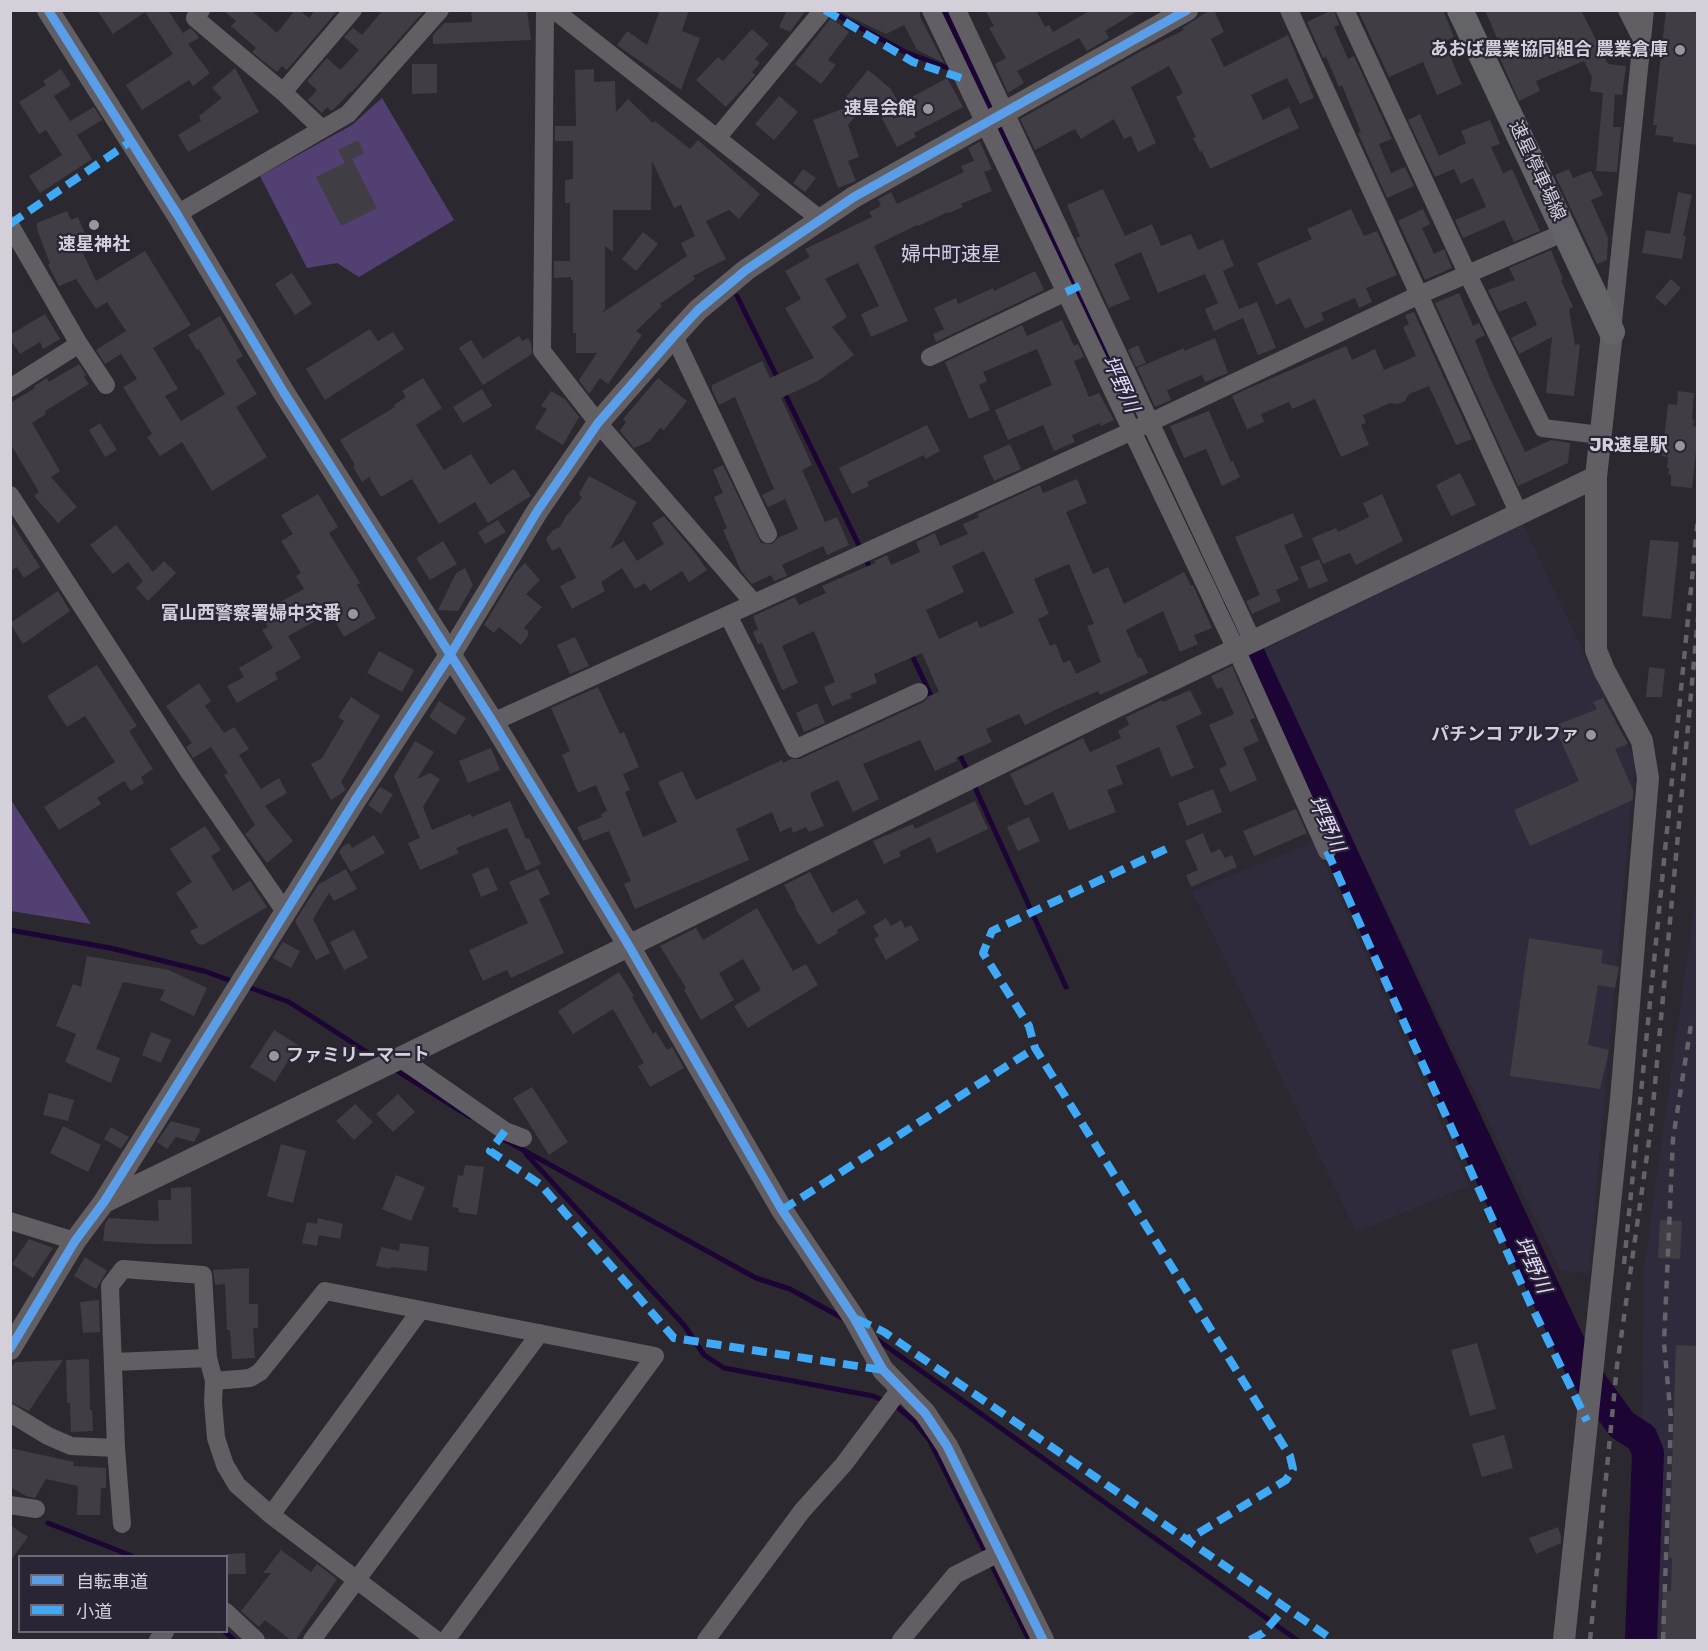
<!DOCTYPE html>
<meta charset="utf-8">
<style>
body{margin:0}
#map{position:relative;width:1708px;height:1651px;overflow:hidden;background:#2b2830;font-family:Rubik,"Noto Sans JP",sans-serif}
canvas{display:block}
.frame{position:absolute;inset:0;border:12px solid #d3d0da;pointer-events:none}
.legend{position:absolute;left:18px;top:1555px;width:210px;height:78px;box-sizing:border-box;background:#2a2534;border:2px solid #6e6976;margin:0;padding:8px 10px;list-style:none;font-size:18px;color:#d3d0da}
.legend li{display:flex;align-items:center;gap:12px;height:30px}
.legend b{width:30px;border:2px solid #6e6976}
</style>
<div id="map">
<canvas width="1708" height="1651"></canvas>
<div class="frame"></div>
<ul class="legend">
<li><b style="height:8px;background:#5a9eea"></b>自転車道</li>
<li><b style="height:8px;background:#3fa9f5"></b>小道</li>
</ul>
</div>
<script>
const context = document.querySelector('canvas').getContext('2d');
context.lineJoin = 'round';
function fillPath(path, color) { context.fillStyle = color; context.fill(path, 'evenodd'); }
const shape = rows => new Path2D(rows.map(r => 'M' + r).join(''));
function strokePath(path, color, width, dash) { context.strokeStyle = color; context.lineWidth = width; context.lineCap = dash ? 'butt' : 'round'; context.setLineDash(dash || []); context.stroke(path); }
function drawText(font, color, halo, rows, align = 'center') {
  context.font = font + ' Rubik,"Noto Sans JP",sans-serif'; context.lineWidth = 4.5; context.setLineDash([]); context.textBaseline = 'middle'; context.strokeStyle = halo; context.fillStyle = color; for (const [text, x, y, turn = 0] of rows) {
    context.save(); context.translate(x, y); context.rotate((+turn || 0) * Math.PI / 180); context.textAlign = isNaN(turn) ? turn : align; if (halo) context.strokeText(text, 0, 0); context.fillText(text, 0, 0); context.restore();
  }
}
const built = shape([
 [1523,524,1635,761,1589,1274,1560,1270,1262,651],
 [1315,842,1469,1186,1356,1232,1192,891],
 [1697,886,1697,1640,1639,1640,1644,1268]
]);
const green = shape([
 [382,98,454,220,359,277,337,263,307,268,260,176,352,125],
 [11,800,91,924,11,911]
]);
const stream = shape([
 [828,10,905,52,953,70],
 [968,75,978,79],
 [737,296,779,381],
 [784,392,872,572],
 [910,651,934,702],
 [958,751,968,772],
 [973,783,1066,987],
 [10,930,110,948,204,971,234,982],
 [245,986,289,1002,381,1061],
 [394,1069,470,1117],
 [505,1140,756,1278,790,1289,844,1319],
 [526,1154,684,1325,704,1355,724,1368,873,1396,896,1406,914,1421,930,1441,1029,1640],
 [875,1338,1297,1640],
 [48,1523,132,1556],
 [225,1632,234,1640]
]);
const river = shape([
 [946,10,1120,378],
 [1231,616,1581,1369,1622,1425,1642,1438,1648,1453,1641,1640]
]);
const building = shape([
 [97,10,168,10,183,33,190,28,196,33,199,38,188,44,210,73,193,86,189,80,142,110,126,85,173,54,145,12,113,34],
 [223,10,251,10,277,33,295,10,299,10,309,18,314,12,313,10,338,10,287,70,282,66,277,72,252,52,256,48,231,26,236,21],
 [383,10,425,10,351,93,351,91,335,108,331,111,327,107,322,113,308,100,317,90,307,81,327,58,340,70,359,50,344,37,353,28,362,35],
 [471,10,527,10,531,40,433,44,433,35,444,23,472,22],
 [660,10,689,10,682,31,700,38,681,90,617,45,627,31,647,45],
 [787,10,806,10,790,32,779,27],
 [836,10,920,10,920,17,944,63,917,50,904,25,886,34],
 [985,10,1036,10,1045,27,1049,25,1053,32,1091,10,1139,10,1105,31,1109,38,1087,51,1079,38,1017,71,1024,83,1008,93,995,64,1006,58,989,28,994,26],
 [1210,10,1214,10,1224,32,1211,39,1224,67,1288,35,1314,98,1300,104,1287,78,1251,95,1263,120,1289,107,1299,128,1210,169,1202,151,1200,152,1193,138,1196,137,1176,97,1183,93,1169,66,1131,87,1156,143,1138,152,1131,136,1124,139,1114,119,1081,139,1075,129,1035,150,1020,119,1145,49,1184,30,1182,28],
 [1332,10,1334,10,1339,25,1334,27,1348,59,1354,56,1392,139,1379,144,1391,173,1405,167,1414,186,1387,198,1358,133,1361,132,1342,85,1339,87,1326,57,1323,58,1307,22],
 [1358,10,1443,10,1454,37,1444,42,1462,84,1437,95,1423,62,1389,77],
 [1485,10,1581,10,1608,64,1626,66,1622,95,1615,94,1613,127,1621,127,1617,172,1596,171,1603,93,1590,91,1592,77,1584,61,1536,81,1540,91,1519,101,1497,52,1502,50],
 [1666,10,1698,13,1698,145,1673,142,1673,137,1655,135,1657,125,1653,125],
 [831,18,849,32,828,60,836,65,821,84,795,64],
 [752,29,769,44,755,59,760,63,752,72,755,75,726,107,696,80,718,57,723,61],
 [412,64,437,64,437,93,412,94],
 [235,68,259,112,188,152,178,135,201,121,199,116,222,98,212,88],
 [61,69,71,85,54,96,70,121,94,107,102,120,77,135,92,159,40,193,29,176,62,155,46,130,39,134,19,102,46,85,43,81],
 [594,69,594,82,615,81,616,112,628,99,653,123,655,121,690,149,698,140,760,194,739,219,729,210,706,221,726,259,693,276,695,279,660,304,662,306,636,331,642,335,608,384,600,378,589,394,579,380,597,353,576,353,576,333,573,333,573,280,571,280,571,277,554,278,554,261,570,261,570,203,565,203,565,180,573,179,573,141,555,141,555,126,576,126,575,70],
 [652,161,674,208,681,205,695,236,681,243,687,256,602,313,605,309,605,246,613,252,613,210,651,210],
 [868,70,891,89,899,104,947,78,963,107,914,133,916,137,897,147,871,98,848,125,859,157,848,161,856,181,838,188,813,120,853,105,845,98],
 [779,96,798,112,774,140,755,124],
 [1420,114,1439,156,1466,143,1461,131,1490,120,1500,144,1491,147,1503,173,1512,169,1540,231,1514,242,1504,220,1463,238,1455,220,1486,207,1473,178,1461,184,1454,169,1435,177,1408,120],
 [358,140,364,153,352,159,377,208,341,226,316,177,345,163,338,150],
 [980,142,992,169,984,172,992,191,961,204,963,207,949,213,948,212,918,226,917,225,874,246,908,321,871,337,861,314,879,306,858,263,825,279,847,317,832,327,854,355,818,381,781,398,812,465,802,470,825,522,837,517,849,545,827,555,823,546,782,565,787,576,774,581,771,575,752,584,741,571,723,530,727,528,714,497,723,493,713,470,723,465,761,543,772,544,778,538,798,529,785,499,768,507,762,495,774,489,735,397,719,405,712,390,712,385,762,361,770,378,814,358,785,308,801,299,785,271,810,257,805,249,872,217,869,212,881,206,878,199,891,192,897,204,964,172,961,166,974,161,968,148],
 [803,169,816,178,805,192,793,183],
 [1569,169,1573,178,1591,171,1603,195,1591,200,1608,238,1607,260,1597,264,1555,175],
 [1103,189,1125,236,1152,224,1161,246,1191,234,1198,250,1223,239,1234,266,1223,271,1239,309,1257,302,1276,348,1258,355,1243,318,1214,331,1205,309,1218,303,1205,274,1158,293,1141,252,1114,264,1130,299,1109,308,1076,238,1080,236,1067,205],
 [1678,192,1692,195,1683,236,1686,236,1682,259,1642,253,1646,230,1670,234],
 [1351,209,1364,236,1377,231,1397,275,1366,288,1372,302,1359,308,1355,298,1321,313,1324,320,1305,329,1290,298,1276,305,1257,263,1312,239,1307,229],
 [1423,209,1430,224,1422,228,1434,254,1444,249,1452,268,1425,280,1398,221],
 [67,211,71,220,78,217,85,234,76,238,96,281,145,251,191,325,153,348,178,389,165,396,181,421,225,394,199,349,197,350,188,335,220,316,243,356,236,360,257,394,236,407,267,457,212,491,182,442,160,456,147,437,152,434,123,387,137,379,121,354,105,364,96,350,126,331,107,302,96,309,76,279,59,286,48,265,50,264,37,229,37,223],
 [643,232,658,244,636,271,622,259],
 [1551,250,1563,279,1561,280,1573,307,1569,309,1575,345,1580,344,1574,396,1546,393,1552,337,1519,354,1511,338,1537,325,1526,301,1499,312,1488,290,1515,280,1509,268],
 [1035,271,1044,290,936,342,933,334,944,329,934,308,956,298,958,304,993,288,994,291],
 [292,273,312,304,295,315,275,284],
 [1671,279,1681,288,1665,306,1655,297],
 [1459,293,1473,326,1479,323,1485,335,1475,340,1490,378,1525,452,1551,440,1570,443,1568,463,1518,486,1435,303],
 [1414,312,1472,439,1456,445,1429,386,1409,394,1405,401,1398,404,1390,403,1363,415,1366,423,1361,425,1369,445,1341,457,1315,399,1292,409,1289,402,1261,414,1264,422,1247,429,1232,396,1249,388,1346,346,1352,360,1375,349,1384,370,1416,356,1403,327,1409,324,1405,315],
 [45,314,60,339,43,349,40,342,20,354,10,339,10,335],
 [1062,320,1074,346,1078,344,1084,357,1074,361,1089,397,1099,393,1114,420,1101,426,1100,423,1072,435,1075,442,1054,451,1043,425,1008,440,995,410,1052,385,1037,349,983,372,987,381,979,385,990,410,969,419,945,362,1022,325,1027,336],
 [370,329,378,341,393,332,404,349,325,400,306,369],
 [519,336,522,341,528,338,531,343,532,354,483,385,459,348,471,340,483,359],
 [1215,338,1228,373,1205,382,1202,375,1167,390,1171,400,1155,407,1137,368,1184,348,1184,351],
 [1138,345,1146,363,1136,367,1128,350],
 [79,364,86,375,84,377,89,384,45,411,46,414,32,423,60,471,51,477,77,507,58,523,34,496,39,492,10,443,10,403,35,388,34,386,47,378,49,382],
 [423,378,442,408,416,425,444,470,471,454,490,485,514,469,531,496,488,523,475,502,439,524,412,479,381,497,369,477,362,482,353,467,355,465,340,440,395,407,394,405,406,397,402,391],
 [658,378,687,401,664,430,660,428,650,441,634,448,620,431,626,422,623,419],
 [482,389,492,406,463,423,453,407],
 [551,391,565,399,579,417,563,445,535,428,547,409,541,406],
 [1678,391,1694,393,1692,419,1694,420,1693,426,1698,427,1698,433,1692,488,1671,486,1671,475,1668,474,1669,468,1667,468,1668,457,1662,456,1668,404,1677,405],
 [1209,411,1231,462,1233,461,1240,477,1222,486,1206,449,1184,458,1170,426],
 [100,423,117,450,105,457,89,430],
 [927,425,940,451,925,459,924,455,867,482,869,486,852,494,839,468],
 [1010,444,1021,469,994,481,983,456],
 [1460,473,1476,505,1451,516,1436,485],
 [589,476,637,502,610,549,624,541,637,561,664,544,652,523,664,516,696,554,707,570,689,582,682,571,650,591,645,583,635,589,622,568,601,582,605,591,572,609,560,586,576,578,560,547,552,551,546,539,553,530,560,527,566,516,582,498,579,494],
 [1077,479,1087,503,1066,512,1093,574,1108,567,1124,604,1184,572,1191,586,1193,585,1212,628,1194,635,1198,644,1180,652,1163,611,1126,630,1138,658,1141,657,1148,673,1100,695,1098,691,1057,709,1025,725,1019,714,986,729,992,742,956,758,957,761,935,771,920,740,863,764,879,799,853,812,838,780,812,792,810,794,824,826,809,832,806,827,793,833,791,827,780,832,772,812,736,829,749,860,635,909,624,884,631,881,609,831,583,841,577,827,602,817,601,814,607,811,596,785,578,793,562,755,570,751,551,708,598,687,620,734,624,732,639,767,623,774,630,790,625,792,643,837,677,822,658,782,682,771,696,800,782,760,783,763,791,759,800,759,924,702,929,696,939,692,922,653,874,674,877,683,850,694,852,698,832,706,824,687,835,682,814,631,782,646,798,683,782,690,762,643,758,644,753,632,758,629,753,616,795,597,799,605,826,593,822,586,875,563,874,561,887,555,891,565,920,552,916,542,935,533,940,546,968,534,963,524,979,517,977,514,1040,485,1043,493],
 [984,551,1014,613,980,628,977,621,939,639,926,610,964,592,952,566],
 [1069,564,1094,624,1087,626,1101,662,1076,674,1070,660,1063,663,1056,644,1050,646,1038,619,1049,614,1034,579],
 [318,494,338,527,329,533,360,583,357,585,376,618,344,637,330,613,288,636,301,658,275,673,278,679,237,703,227,686,244,677,239,668,273,648,262,630,268,627,260,613,304,589,296,576,301,573,281,541,293,534,281,515],
 [1382,494,1403,541,1356,565,1350,553,1323,564,1312,538,1336,528,1338,532,1369,517,1363,503],
 [1293,513,1303,537,1284,545,1299,580,1276,590,1281,601,1252,614,1246,601,1260,595,1235,537],
 [10,520,40,567,24,578,17,567,10,571],
 [498,520,506,532,485,544,478,532],
 [116,525,153,572,164,561,176,573,148,601,136,588,143,581,128,562,113,574,90,545],
 [1650,540,1679,542,1671,619,1642,616],
 [443,541,457,564,430,580,416,558],
 [1319,559,1328,581,1309,589,1300,567],
 [525,563,540,580,526,594,542,607,524,628,528,631,528,636,521,645,499,627,494,633,484,625,516,572],
 [465,568,473,585,458,611,438,610,456,573],
 [58,591,70,611,23,644,10,623],
 [575,637,589,666,570,674,557,645],
 [379,651,414,670,402,692,367,673],
 [97,665,137,726,129,731,153,769,141,777,144,783,131,791,124,781,97,798,101,804,59,830,44,807,115,762,85,716,67,727,47,696],
 [1232,666,1255,718,1250,720,1259,741,1243,748,1257,780,1230,792,1219,769,1227,765,1209,725,1234,714,1222,687,1217,689,1211,676],
 [1649,667,1665,669,1662,697,1646,697],
 [199,683,211,701,205,706,224,733,234,727,249,749,239,755,261,789,279,778,287,793,265,806,293,841,267,863,245,834,255,825,224,775,228,773,211,747,193,758,186,747,192,743,166,706],
 [1190,690,1202,714,1176,726,1194,768,1171,777,1159,747,1116,766,1123,784,1107,790,1116,812,1069,830,1053,792,1025,806,1010,774,1083,738,1090,752,1121,738,1118,731,1129,725,1126,717,1162,700,1163,702],
 [351,697,380,716,341,782,346,790,331,800,311,764,322,758,344,721,338,717],
 [1603,698,1628,744,1615,749,1633,790,1633,800,1530,846,1514,810,1579,781,1554,726,1597,709,1593,702],
 [439,701,466,718,455,735,429,717],
 [817,703,825,723,804,732,796,713],
 [415,741,434,752,417,779,430,773,440,779,423,807,432,830,470,814,472,817,510,801,526,839,529,838,541,864,526,871,507,828,456,848,459,853,420,870,408,843,420,838,394,776],
 [491,748,500,770,468,783,459,761],
 [380,787,393,794,381,814,368,805],
 [1213,789,1222,812,1187,826,1178,803],
 [975,801,988,829,937,853,930,837,899,852,901,856,884,864,873,841,913,824,915,829],
 [1296,809,1307,833,1254,856,1243,831],
 [1029,817,1040,841,1018,851,1007,827],
 [205,826,221,850,211,856,233,891,250,881,267,907,203,945,197,943,190,931,198,927,176,893,192,882,170,849],
 [1203,833,1211,853,1220,849,1225,858,1232,855,1237,867,1191,887,1186,875,1198,870,1185,841],
 [374,835,385,853,351,872,339,852,342,847,349,843,352,848],
 [488,867,498,890,481,897,472,874],
 [346,869,357,889,334,901,329,893,313,919,330,953,316,960,295,921,319,884],
 [538,869,550,894,539,899,564,953,511,978,507,970,483,981,469,950,528,923,509,882],
 [810,872,832,913,857,899,866,913,837,930,838,933,818,945,795,908,796,907,784,885],
 [757,908,793,971,806,964,818,985,748,1028,734,1006,761,990,743,959,719,973,734,1000,701,1020,684,990,686,988,660,946,696,928,703,940],
 [886,918,891,926,901,920,905,928,911,925,919,940,886,960,874,939,879,936,873,926],
 [354,930,368,958,344,970,330,942],
 [1529,938,1603,950,1601,963,1619,967,1615,988,1598,985,1588,1045,1609,1050,1600,1089,1510,1076],
 [283,942,300,951,291,968,273,958],
 [87,956,169,970,207,988,194,1016,160,1000,165,990,123,982,96,1049,120,1058,111,1083,65,1062,76,1034,56,1026,73,984,81,987],
 [619,972,634,996,632,997,653,1034,656,1032,667,1050,672,1047,684,1068,650,1087,638,1066,644,1063,613,1009,573,1034,558,1011],
 [274,1030,298,1045,275,1082,250,1067],
 [151,1032,171,1040,161,1063,142,1055],
 [532,1087,568,1142,549,1155,513,1098],
 [49,1093,74,1100,68,1121,43,1115],
 [398,1094,415,1112,393,1132,376,1114],
 [355,1104,373,1122,354,1140,336,1121],
 [171,1121,201,1129,194,1142,176,1137,167,1149,157,1142],
 [63,1126,101,1145,88,1172,50,1153],
 [111,1127,129,1137,121,1149,104,1139],
 [281,1144,306,1151,293,1203,267,1196],
 [465,1165,484,1167,477,1215,458,1212,459,1208,452,1207,458,1175,463,1176],
 [396,1175,425,1187,411,1221,382,1209],
 [191,1187,192,1244,150,1244,103,1241,105,1224,109,1218,159,1221,158,1200,171,1200,171,1188],
 [318,1218,343,1224,340,1239,319,1235,317,1246,302,1243,307,1222,317,1224],
 [1660,1220,1682,1221,1680,1259,1658,1258],
 [29,1239,53,1248,33,1278,12,1264],
 [400,1243,429,1247,427,1271,391,1267,391,1269,376,1266,381,1247,399,1251],
 [85,1257,107,1271,96,1289,74,1276],
 [249,1268,249,1304,258,1304,258,1328,253,1328,255,1358,232,1359,230,1330,227,1330,225,1284,215,1285,213,1270],
 [99,1300,100,1332,83,1333,80,1302],
 [1477,1343,1496,1409,1470,1416,1451,1350],
 [1676,1345,1698,1346,1698,1641,1661,1641,1663,1591,1671,1591,1672,1558,1669,1558],
 [89,1359,90,1410,92,1410,93,1431,71,1432,70,1403,67,1403,66,1360],
 [63,1360,29,1411,10,1402,10,1369,15,1362],
 [1504,1435,1513,1468,1482,1477,1472,1444],
 [10,1448,74,1462,73,1466,106,1468,106,1488,101,1488,100,1515,77,1515,78,1486,46,1479,35,1498,26,1496,10,1487],
 [10,1525,28,1537,10,1561],
 [1558,1527,1561,1536,1561,1543,1536,1554,1529,1538],
 [281,1550,311,1572,317,1564,337,1579,295,1641,292,1641,265,1620,259,1627,241,1611,271,1573,263,1573],
 [245,1553,246,1574,226,1574,226,1554]
]);
const minor = shape([
 [201,10,195,18,283,92],
 [545,10,542,351,598,423,754,603],
 [554,10,820,219],
 [931,10,1236,649,1327,851],
 [957,10,1253,642],
 [1289,10,1519,514],
 [1345,10,1467,273,1543,428,1600,435],
 [1627,10,1642,40],
 [322,129,283,92,353,10],
 [717,138,823,10],
 [177,214,348,114,440,10],
 [10,225,79,344,106,385],
 [1612,331,1645,10],
 [674,336,768,534],
 [930,357,1066,292],
 [10,388,79,344],
 [10,495,189,772,286,913],
 [728,615,795,749,919,692],
 [493,722,1132,431,1419,295,1565,232],
 [400,1058,505,1131,523,1138],
 [10,1221,75,1241],
 [114,1362,208,1358],
 [214,1381,250,1378,260,1372,325,1291,655,1356,446,1640],
 [10,1413,48,1436,71,1446,116,1448],
 [10,1505,36,1509],
 [271,1515,420,1311],
 [122,1524,116,1448,110,1286,123,1269,203,1275,208,1358,214,1381,213,1402,216,1438,225,1465,237,1485,271,1515,436,1640],
 [226,1612,256,1640],
 [158,1640,165,1632],
 [312,1640,540,1333],
 [706,1640,802,1511,844,1464,900,1389],
 [901,1640,955,1575,999,1553]
]);
const tertiary = shape([
 [48,10,177,214,284,393,493,722,629,946,782,1210,854,1318,883,1370,925,1413,947,1446,1043,1640],
 [104,1202,394,1061,1101,714,1596,477],
 [10,1349,75,1241,104,1202,356,799,450,655,538,510,598,423,674,336,698,310,746,270,854,197,1187,10],
 [1564,1640,1621,1099,1648,778,1642,741,1604,670,1596,650,1596,477,1612,332]
]);
const secondary = shape([
 [1460,10,1612,332]
]);
const rail = shape([
 [1624,1264,1698,518],
 [1590,1640,1617,1366,1651,1127,1698,618],
 [1663,1640,1671,1419,1664,1343,1673,1139,1692,1018]
]);
const quiet = shape([
 [825,10,913,62,964,79],
 [10,224,130,142],
 [1066,292,1086,283],
 [1166,849,992,931,983,953,1029,1026,1035,1048,1290,1456,1293,1469,1286,1480,1187,1540],
 [1327,851,1531,1305,1587,1421],
 [505,1131,490,1151,540,1184,674,1338,883,1370],
 [782,1210,1035,1048],
 [857,1319,884,1332,1333,1640],
 [1250,1640,1263,1633,1286,1607]
]);
const cycleway = shape([
 [48,10,177,214,284,393,493,722,629,946,782,1210,854,1318,883,1370,925,1413,947,1446,1043,1640],
 [10,1349,75,1241,104,1202,356,799,450,655,538,510,598,423,674,336,698,310,746,270,854,197,1187,10]
]);
const markers = [
 [1680,50,6,"#98959e"],
 [928,109,6,"#98959e"],
 [94,225,6,"#98959e"],
 [1680,446,6,"#98959e"],
 [353,614,6,"#98959e"],
 [1591,735,6,"#98959e"],
 [274,1056,6,"#98959e"]
];
const poiNames = [
 ["あおば農業協同組合 農業倉庫",1668,50],
 ["速星会館",916,109],
 ["速星神社",94,245,"center"],
 ["JR速星駅",1668,446],
 ["富山西警察署婦中交番",341,614],
 ["パチンコ アルファ",1579,735],
 ["ファミリーマート",286,1056,"left"]
];
const streetNames = [
 ["速星停車場線",1537,171,65]
];
const neighbourhoodNames = [
 ["婦中町速星",951,255]
];
const waterNames = [
 ["坪野川",1120,384,65],
 ["坪野川",1326,824,65],
 ["坪野川",1532,1265,65]
];
fillPath(built, '#302a3d');
fillPath(green, '#534072');
strokePath(stream, '#1c0535', 5);
strokePath(river, '#1c0535', 32);
fillPath(building, '#403d44');
strokePath(minor, '#615f64', 18);
strokePath(tertiary, '#615f64', 22);
strokePath(secondary, '#646367', 26);
strokePath(rail, '#646367', 4.5, [8, 8]);
strokePath(quiet, '#3fa9f5', 8, [15, 8]);
strokePath(cycleway, '#5a9eea', 9);
for (const [x, y, r, color] of markers) { const dot = new Path2D(); dot.arc(x, y, r, 0, 2 * Math.PI); context.fillStyle = color; context.fill(dot); strokePath(dot, '#2a2534', 2); }
drawText('bold 18px', '#d3d0da', '#2a2534', poiNames, 'right');
drawText('18px', '#d3d0da', '#2a2534', streetNames);
drawText('20px', '#d3cde1', '#2a2534', neighbourhoodNames);
drawText('italic 20px', '#e6daff', '#2a2534', waterNames);
</script>
